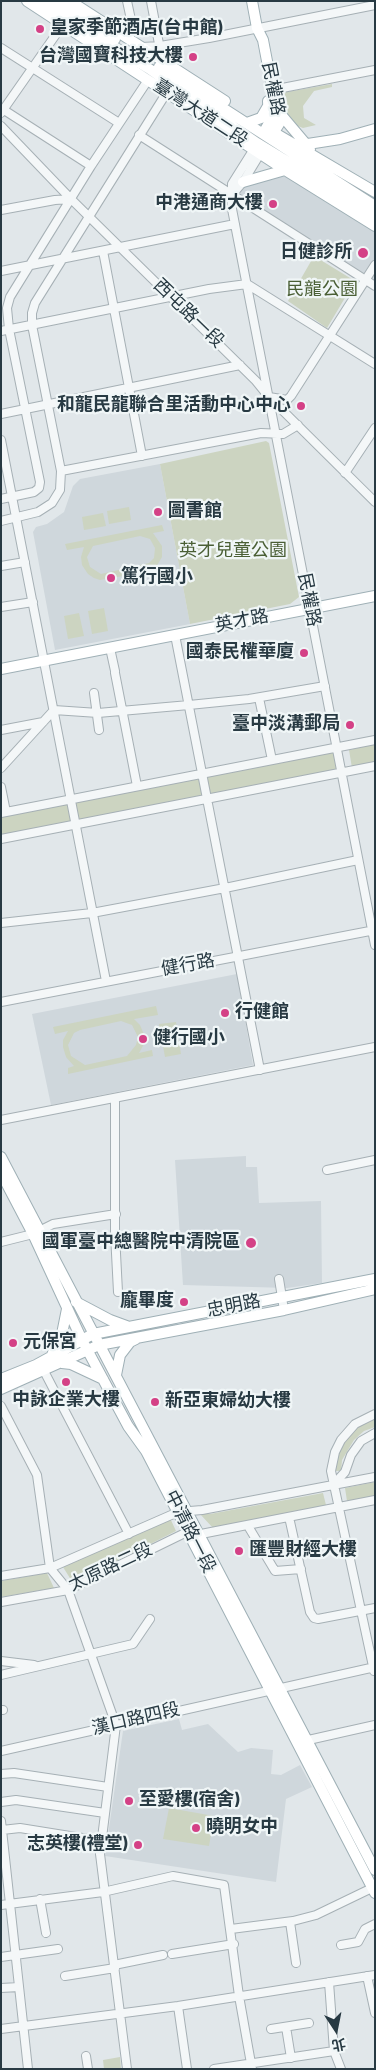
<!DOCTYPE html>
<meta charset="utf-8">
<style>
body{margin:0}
#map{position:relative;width:376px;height:2070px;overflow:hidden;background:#e1e7ea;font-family:"Titillium Web","Noto Sans TC",sans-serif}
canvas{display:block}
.frame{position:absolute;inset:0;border:2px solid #283a43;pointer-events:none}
.north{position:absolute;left:311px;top:2005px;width:50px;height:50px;-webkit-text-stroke:4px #f0f6f7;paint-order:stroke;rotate:169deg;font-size:14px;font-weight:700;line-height:20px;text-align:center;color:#283a43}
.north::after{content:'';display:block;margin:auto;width:18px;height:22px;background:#283a43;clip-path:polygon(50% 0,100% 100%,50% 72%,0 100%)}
</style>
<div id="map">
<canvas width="376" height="2070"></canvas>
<div class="frame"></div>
<div class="north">北</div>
</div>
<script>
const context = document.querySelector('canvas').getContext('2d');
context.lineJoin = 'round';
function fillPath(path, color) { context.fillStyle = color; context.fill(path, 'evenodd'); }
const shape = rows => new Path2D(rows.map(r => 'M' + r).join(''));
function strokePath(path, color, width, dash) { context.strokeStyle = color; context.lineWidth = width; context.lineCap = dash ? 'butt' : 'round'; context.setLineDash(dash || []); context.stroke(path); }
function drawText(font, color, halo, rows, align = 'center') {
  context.font = font + ' "Titillium Web","Noto Sans TC",sans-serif'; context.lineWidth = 4.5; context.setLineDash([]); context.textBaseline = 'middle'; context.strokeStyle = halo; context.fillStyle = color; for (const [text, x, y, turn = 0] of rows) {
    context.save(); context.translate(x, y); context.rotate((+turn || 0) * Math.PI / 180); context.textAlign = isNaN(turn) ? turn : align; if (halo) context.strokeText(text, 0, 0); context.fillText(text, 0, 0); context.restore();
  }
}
const built = shape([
 [274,176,291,177,375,229,375,283,240,197,240,189,245,185],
 [160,464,190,624,55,650,33,532,36,527,47,524,64,512,73,486,80,479],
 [237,974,253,1065,51,1105,32,1014],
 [246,1156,246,1167,257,1167,259,1203,321,1201,322,1283,287,1288,183,1285,175,1160],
 [179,1719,182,1730,208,1724,238,1752,251,1748,273,1750,271,1774,281,1775,300,1765,312,1787,286,1799,276,1882,105,1856,123,1731]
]);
const green = shape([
 [332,84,332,87,314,91,303,106,304,118,316,125,303,128,295,125,285,113,282,106,281,93],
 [314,256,355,281,327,328,288,301],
 [266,441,269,443,299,597,290,604,190,624,160,464],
 [129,507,131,520,109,524,107,511],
 [103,513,106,526,84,530,82,517],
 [162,525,164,531,153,533,162,546,162,557,156,567,146,572,100,580,94,578,88,574,82,565,81,557,84,547,67,550,65,544],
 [140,536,150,539,155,548,154,558,149,563,101,574,90,567,87,557,93,546],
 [104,608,108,631,92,634,88,611],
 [79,613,84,636,68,639,64,616],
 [375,744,375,764,352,768,349,750],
 [334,750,338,771,209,797,205,775],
 [200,776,204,797,78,822,74,801],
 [70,802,74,823,1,836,1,816],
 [156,1006,158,1015,134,1019,140,1025,145,1037,144,1044,139,1053,152,1050,153,1056,68,1074,68,1068,74,1066,66,1057,63,1047,63,1040,68,1031,55,1034,53,1027],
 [121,1021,132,1025,138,1037,136,1045,127,1056,85,1065,71,1056,68,1045,74,1033,80,1030],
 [176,1022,181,1054,165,1057,159,1024],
 [375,1419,375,1427,364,1431,354,1440,342,1460,341,1471,335,1471,336,1460,345,1440,360,1425],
 [375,1482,375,1496,347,1501,345,1488],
 [323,1493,326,1505,213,1528,200,1514,210,1514],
 [170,1518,176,1531,73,1583,63,1567],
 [47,1573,54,1588,1,1597,1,1581],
 [169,1808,214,1816,209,1846,163,1839],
 [120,2057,121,2069,104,2069,103,2060]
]);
const minor = shape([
 [127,1,133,29,128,38],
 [151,1,162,60],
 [142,47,160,46,209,38,375,5],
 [1,48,119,123],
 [272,90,375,70],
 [4,110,91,166],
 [1,113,66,20],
 [1,126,71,199,256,381,269,397,375,502],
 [139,135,375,286],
 [254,149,232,184,232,209,375,945],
 [231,196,243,182,260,154],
 [1,210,55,200,71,199],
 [103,251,142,456],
 [1,271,235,224],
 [1,331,209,289,247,284,375,364],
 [269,397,287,400,291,396,375,265],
 [1,414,240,365],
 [1,440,106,981],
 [61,471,261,433,283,434,298,425],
 [345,473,375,428],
 [1,499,34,492,39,488,40,482,9,329,7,308,10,297,91,166,148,80],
 [1,521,38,512,52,503,60,490,61,471,32,325,32,313,35,303,167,92],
 [1,566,25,562],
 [1,607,33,602],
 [175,635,260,1070],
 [110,648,115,671],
 [115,673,137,786],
 [94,693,99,730],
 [259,698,272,760],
 [1,730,43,722],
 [1,768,54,710,98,713,189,705,249,699,325,686],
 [1,787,6,812],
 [1,813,375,740],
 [1,839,375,766],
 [1,923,92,913,225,888,358,860],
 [1,1002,375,930],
 [115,1098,115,1234,118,1292],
 [1,1120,375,1047],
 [327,1170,375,1160],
 [1,1242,33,1234,53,1224,116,1214],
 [279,1279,284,1310],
 [44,1371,129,1534],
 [1,1406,37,1475,50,1568,68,1590,116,1725,100,1854,127,2069],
 [333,1485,345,1472,351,1455,361,1441,375,1433],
 [289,1517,310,1612,314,1618,318,1619,375,1608],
 [248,1526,275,1571,301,1569],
 [1,1576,50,1568,178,1512,202,1510,375,1477],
 [1,1602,68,1590,189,1531,201,1534,375,1500],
 [1,1661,34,1665],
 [374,1671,331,1471,335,1452,341,1440,355,1424,375,1414],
 [1,1675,133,1644,150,1619],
 [1,1710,3,1710],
 [304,1741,375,1725],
 [1,1751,375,1667],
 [1,1774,14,1773,108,1787],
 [1,1802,16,1800,105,1813],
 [1,1821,28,2069],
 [2,1830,20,1828,101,1841],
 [40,1899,46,1933],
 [1,1905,103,1892,173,1876,224,1885,239,1996,252,2069],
 [290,1922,296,1963],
 [231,1929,293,1921,316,1915,372,1888],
 [341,1945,358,1942,365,1929,375,1924],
 [172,1954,234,1944],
 [1,1957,58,1949],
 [114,1965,163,1955],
 [65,1976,115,1968],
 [367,1976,375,2013],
 [329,1982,334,2051,341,2069],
 [1,1988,19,1987],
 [178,2006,187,2069],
 [286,2027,291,2058],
 [1,2029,178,2006,375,1975],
 [271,2029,309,2023],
 [86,2056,88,2069],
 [214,2069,334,2051]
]);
const major = shape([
 [27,1,285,170,375,226],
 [41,1,148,68,257,143,375,215],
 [55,1,115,39],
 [70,1,225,101],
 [252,1,257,28,263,40,279,124,270,138],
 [159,67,375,206],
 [277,110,310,149],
 [247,123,261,118,268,106],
 [268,129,375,192],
 [264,132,269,123,268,101],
 [295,146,340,139,375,129],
 [243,182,285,170],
 [1,669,375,596],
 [1,1157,375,1870],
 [1,1173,33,1234,82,1340,128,1426,146,1451,375,1893],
 [76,1302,110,1320,129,1327],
 [52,1355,62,1334,67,1309],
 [62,1363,71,1364,103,1379],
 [116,1375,120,1355,130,1342,136,1339],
 [1,1379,36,1365,93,1334,375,1279],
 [1,1389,99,1345,284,1310,375,1289]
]);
const markers = [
 [40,29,5,"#d44186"],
 [193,57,5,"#d44186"],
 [273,204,5,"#d44186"],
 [363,253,6,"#d44186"],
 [301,406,5,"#d44186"],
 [158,512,5,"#d44186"],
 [111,578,5,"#d44186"],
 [304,653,5,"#d44186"],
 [350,725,5,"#d44186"],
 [225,1013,5,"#d44186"],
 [143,1039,5,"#d44186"],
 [251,1243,6,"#d44186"],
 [184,1302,5,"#d44186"],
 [13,1343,5,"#d44186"],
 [66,1382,5,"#d44186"],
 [155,1402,5,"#d44186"],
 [239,1551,5,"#d44186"],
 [129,1801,5,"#d44186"],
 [196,1828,5,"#d44186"],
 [138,1845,5,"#d44186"]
];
const poiNames = [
 ["皇家季節酒店(台中館)",50,29],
 ["台灣國寶科技大樓",183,57,"right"],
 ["中港通商大樓",263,204,"right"],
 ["日健診所",352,253,"right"],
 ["和龍民龍聯合里活動中心中心",291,406,"right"],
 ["圖書館",168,512],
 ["篤行國小",121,578],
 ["國泰民權華廈",294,653,"right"],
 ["臺中淡溝郵局",340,725,"right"],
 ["行健館",235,1013],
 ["健行國小",153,1039],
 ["國軍臺中總醫院中清院區",240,1243,"right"],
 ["龐畢度",174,1302,"right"],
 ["元保宮",23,1343],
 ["中詠企業大樓",66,1401,"center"],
 ["新亞東婦幼大樓",165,1402],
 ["匯豐財經大樓",249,1551],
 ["至愛樓(宿舍)",139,1801],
 ["曉明女中",206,1828],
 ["志英樓(禮堂)",128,1845,"right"]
];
const streetNames = [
 ["民權路",272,89,79],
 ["臺灣大道二段",200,114,33],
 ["西屯路一段",188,314,44],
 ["民權路",308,600,79],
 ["英才路",242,622,-11],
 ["健行路",188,966,-10],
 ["忠明路",234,1307,-11],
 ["中清路一段",189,1532,63],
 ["太原路二段",111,1568,-25],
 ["漢口路四段",136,1720,-13]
];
const parkNames = [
 ["民龍公園",322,291],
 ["英才兒童公園",233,552]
];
fillPath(built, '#cfd7dc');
fillPath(green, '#ccd4c1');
strokePath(minor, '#a6b0b5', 10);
strokePath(major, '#9fb0b6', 12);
strokePath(minor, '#f4f7f8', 8);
strokePath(major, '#fff', 10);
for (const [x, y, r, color] of markers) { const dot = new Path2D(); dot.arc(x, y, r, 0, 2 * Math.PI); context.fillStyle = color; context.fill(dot); strokePath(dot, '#f0f6f7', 2); }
drawText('bold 18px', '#283a43', '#f0f6f7', poiNames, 'left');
drawText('18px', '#283a43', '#f0f6f7', streetNames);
drawText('18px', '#4a5f35', '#f0f6f7', parkNames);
</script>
